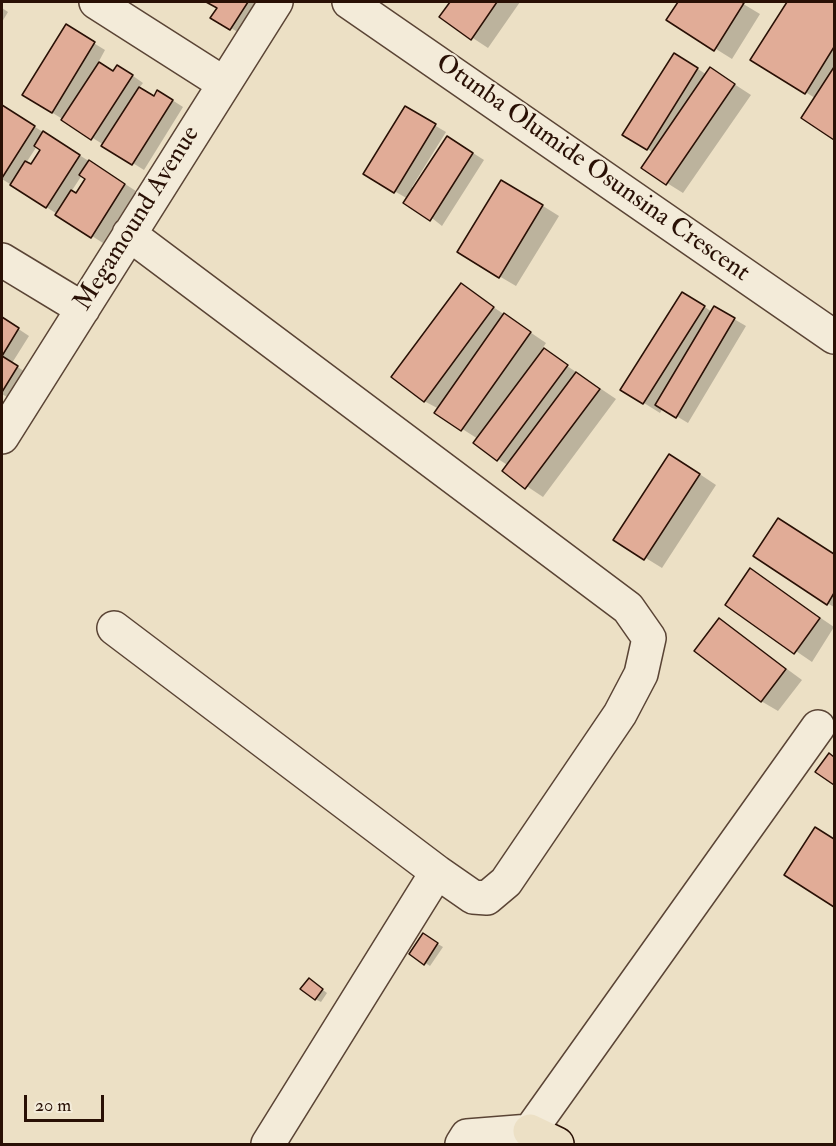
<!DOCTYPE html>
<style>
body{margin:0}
#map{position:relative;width:836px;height:1146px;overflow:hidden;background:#ece0c5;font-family:"IM FELL Double Pica",serif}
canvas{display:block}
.frame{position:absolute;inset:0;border:3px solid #291005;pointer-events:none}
.scale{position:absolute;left:24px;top:1095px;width:80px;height:27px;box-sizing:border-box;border:3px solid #291005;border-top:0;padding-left:8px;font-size:18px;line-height:21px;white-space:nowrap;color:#291005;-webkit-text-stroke:4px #f3ebd9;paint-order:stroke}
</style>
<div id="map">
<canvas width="836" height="1146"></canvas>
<div class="frame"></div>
<div class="scale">20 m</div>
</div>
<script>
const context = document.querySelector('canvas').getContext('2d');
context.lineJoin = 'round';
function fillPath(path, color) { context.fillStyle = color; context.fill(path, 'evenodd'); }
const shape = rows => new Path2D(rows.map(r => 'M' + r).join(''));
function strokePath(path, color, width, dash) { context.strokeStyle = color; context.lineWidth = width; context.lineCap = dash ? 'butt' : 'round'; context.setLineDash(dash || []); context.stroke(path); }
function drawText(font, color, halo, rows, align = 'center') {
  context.font = font + ' "IM FELL Double Pica",serif'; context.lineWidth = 4.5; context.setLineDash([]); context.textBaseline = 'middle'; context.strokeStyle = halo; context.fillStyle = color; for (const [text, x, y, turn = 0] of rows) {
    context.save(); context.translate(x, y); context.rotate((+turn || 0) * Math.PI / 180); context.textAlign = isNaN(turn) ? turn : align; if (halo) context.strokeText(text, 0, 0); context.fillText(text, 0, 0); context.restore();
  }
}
const shadow = shape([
 [209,2,271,2,248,38,212,17,219,7],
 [452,2,520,2,488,48,441,17],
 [679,2,740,2,760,14,732,59,668,19],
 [789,2,834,2,834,139,803,117,815,98,753,60],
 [2,8,8,12,2,22],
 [66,26,105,50,98,63,114,72,129,73,143,83,139,88,154,97,169,98,183,107,144,170,24,95],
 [686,61,707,75,711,69,751,95,683,193,667,183,654,153,625,135],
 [2,106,136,191,103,243,2,179],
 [37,146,42,149,31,166,26,163],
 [82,175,87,178,76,195,71,192],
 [405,108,446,132,412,187,414,189,459,144,484,160,442,226,408,199,365,174],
 [519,191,559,216,516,286,499,276],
 [461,285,546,343,542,349,616,399,543,497,504,471,509,466,498,459,478,439,436,412,439,409,424,401],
 [699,303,712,312,715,308,746,326,688,423,663,408,660,413,644,403],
 [2,318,29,336,12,363,28,374,12,400,2,394],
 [686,465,716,485,662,568,615,539],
 [795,529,834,555,834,607,827,603],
 [750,570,834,627,812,662,727,604],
 [720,620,802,680,778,711,761,701],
 [815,829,834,840,834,905,787,874],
 [423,935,443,947,430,966,411,954],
 [314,983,327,993,321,1002,315,999]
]);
const building = shape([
 [206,2,248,2,230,30,210,18,217,8,206,2],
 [450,2,497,2,471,40,439,17,450,2],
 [678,2,741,2,744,3,714,51,666,20,678,2],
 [787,2,834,2,834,47,805,94,750,60,787,2],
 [66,24,95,42,52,113,22,95,66,24],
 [674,53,698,68,647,150,622,135,674,53],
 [99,62,113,71,117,65,133,75,91,140,61,120,99,62],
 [710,67,735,84,666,185,641,168,710,67],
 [834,67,834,140,801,118,834,67],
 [139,87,154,96,157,90,173,100,132,165,101,146,139,87],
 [2,105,35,126,2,178,2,105],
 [405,106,436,124,394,193,363,174,405,106],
 [43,131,80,155,46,208,10,185,25,161,31,164,40,150,34,146,43,131],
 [447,136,473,153,430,221,403,203,447,136],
 [89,160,125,184,91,238,55,215,71,190,76,193,85,179,79,175,89,160],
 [501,180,543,205,499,278,457,252,501,180],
 [461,283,494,307,424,402,391,377,461,283],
 [682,292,705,306,643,404,620,390,682,292],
 [714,306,735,318,676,418,655,405,714,306],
 [504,313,531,332,461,431,434,413,504,313],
 [2,317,19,328,2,356,18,366,2,392,2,317],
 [544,348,568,365,497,461,473,443,544,348],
 [576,372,600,389,525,489,502,471,576,372],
 [669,454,700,474,644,560,613,540,669,454],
 [778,518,834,554,834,593,827,605,753,556,778,518],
 [750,568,820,618,794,654,725,605,750,568],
 [719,618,786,669,761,702,694,651,719,618],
 [829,753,834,757,834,785,815,772,829,753],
 [815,827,834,839,834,907,784,875,815,827],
 [423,933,438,943,424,965,409,954,423,933],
 [309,978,323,989,315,1000,300,989,309,978]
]);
const minor = shape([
 [96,2,223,83],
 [349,2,834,337],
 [129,234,628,608,649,638,641,674,620,714,506,882,487,898,473,897,437,872,268,1144],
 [2,260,83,309],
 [2,437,276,2],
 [114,628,437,872],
 [462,1144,467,1136,530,1131,818,727]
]);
const major = shape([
 [530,1131,557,1144]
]);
const streetNames = [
 ["Otunba Olumide Osunsina Crescent",592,169,35],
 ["Megamound Avenue",138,219,-58]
];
fillPath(shadow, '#0003');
fillPath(building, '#e1ac97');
strokePath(building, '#291005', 1.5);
strokePath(minor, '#5a4435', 36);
strokePath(major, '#291005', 36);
strokePath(minor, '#f3ebd9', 33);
strokePath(major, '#ece0c5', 33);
drawText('26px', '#291005', '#f3ebd9', streetNames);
</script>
